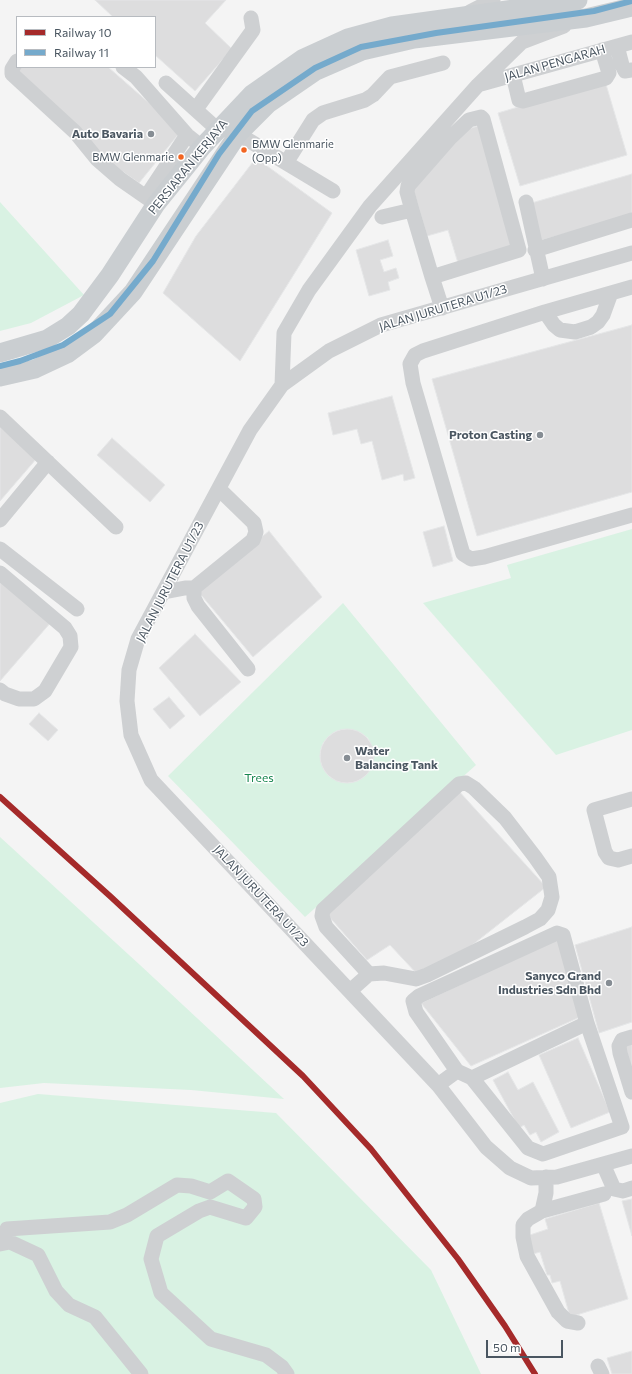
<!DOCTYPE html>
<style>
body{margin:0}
#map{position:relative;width:632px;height:1374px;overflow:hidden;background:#f4f4f4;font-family:Commissioner,sans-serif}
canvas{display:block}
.legend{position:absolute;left:16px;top:16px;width:140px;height:52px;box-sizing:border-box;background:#fff;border:1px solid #b7bbc0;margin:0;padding:5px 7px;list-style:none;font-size:12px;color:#4a5661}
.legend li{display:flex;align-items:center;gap:8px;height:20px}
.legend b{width:20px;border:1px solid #b7bbc0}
.scale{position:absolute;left:486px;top:1340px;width:77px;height:18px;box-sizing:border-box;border:2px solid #4a5661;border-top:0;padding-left:5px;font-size:12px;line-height:14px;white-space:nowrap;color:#4a5661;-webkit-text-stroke:3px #fff;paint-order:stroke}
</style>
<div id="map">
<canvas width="632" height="1374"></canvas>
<ul class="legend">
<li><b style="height:5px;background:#a52a2a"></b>Railway 10</li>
<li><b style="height:5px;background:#75aacc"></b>Railway 11</li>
</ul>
<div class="scale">50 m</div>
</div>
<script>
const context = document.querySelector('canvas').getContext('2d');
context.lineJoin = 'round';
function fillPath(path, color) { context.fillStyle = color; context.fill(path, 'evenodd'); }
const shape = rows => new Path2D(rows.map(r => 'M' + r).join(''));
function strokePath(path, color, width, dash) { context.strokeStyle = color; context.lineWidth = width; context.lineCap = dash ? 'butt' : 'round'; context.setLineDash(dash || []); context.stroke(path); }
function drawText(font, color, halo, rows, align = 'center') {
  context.font = font + ' Commissioner,sans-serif'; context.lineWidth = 3; context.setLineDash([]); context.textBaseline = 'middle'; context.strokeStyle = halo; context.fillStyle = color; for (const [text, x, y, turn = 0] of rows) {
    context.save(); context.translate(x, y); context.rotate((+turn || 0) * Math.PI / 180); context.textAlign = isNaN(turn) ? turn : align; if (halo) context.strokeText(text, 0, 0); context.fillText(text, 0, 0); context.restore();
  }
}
const green = shape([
 [0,202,84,295,31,323,0,331],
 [632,529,632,730,556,755,423,603,511,578,507,565],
 [343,603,476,765,305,917,168,776],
 [345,729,361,733,368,738,374,754,373,763,364,777,357,781,348,783,338,781,330,777,324,770,321,761,320,752,323,743,329,736,336,731],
 [0,837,140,965,284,1099,191,1090,44,1083,0,1088],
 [38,1094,276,1113,431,1270,481,1374,0,1374,0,1103]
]);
const building = shape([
 [95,0,226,0,205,23,232,49,195,91,155,55,155,17,113,17,95,0],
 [21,67,108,67,181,131,139,183,116,167,17,71,21,67],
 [605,81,627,155,520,186,498,113,605,81],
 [481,125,516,246,458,263,448,230,427,236,412,185,462,131,481,125],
 [256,158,332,213,240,361,163,293,196,236,256,158],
 [632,174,632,215,539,241,528,204,632,174],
 [388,240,393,256,380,260,384,272,396,268,399,278,388,282,390,290,369,296,356,250,388,240],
 [632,325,632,492,477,536,432,379,632,325],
 [392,396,415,478,404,481,403,474,382,480,372,441,361,444,357,429,333,435,328,413,392,396],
 [0,427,37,458,0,501,0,427],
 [112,438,165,485,150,502,97,455,112,438],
 [444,526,453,561,433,567,423,532,444,526],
 [269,531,322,597,253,657,197,590,269,531],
 [0,576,52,621,0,681,0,576],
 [195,634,241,682,200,716,159,668,195,634],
 [169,697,185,716,170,729,153,709,169,697],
 [39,713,58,730,48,741,29,724,39,713],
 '320 756a27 27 0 1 1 54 0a27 27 0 1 1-54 0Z',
 [457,789,546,887,462,953,418,975,390,945,367,960,326,913,457,789],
 [632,927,632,1022,599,1033,575,945,632,927],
 [558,939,580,1017,471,1066,421,1003,558,939],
 [578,1038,610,1112,571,1128,539,1055,578,1038],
 [632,1041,632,1069,624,1043,632,1041],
 [508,1072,518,1090,533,1082,559,1132,541,1142,536,1132,530,1135,524,1125,519,1128,493,1080,508,1072],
 [632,1199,632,1236,622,1201,632,1199],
 [599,1203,628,1299,570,1317,560,1281,552,1283,550,1275,547,1275,540,1252,533,1254,527,1236,548,1229,545,1219,599,1203],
 [632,1351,632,1374,612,1374,607,1358,632,1351]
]);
const minor = shape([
 [470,12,493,0],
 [617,46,622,65,625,71,632,70],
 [17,61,12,69,12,74,75,132,97,159,120,179,156,204],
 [123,67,136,77,187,135,202,147],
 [513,75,519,100,523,101,606,78,609,73,602,50],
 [166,83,217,129],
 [481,84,632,42],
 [196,109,253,30,251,18],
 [238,134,333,191],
 [286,163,313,120,323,113,365,100,373,95,390,77,443,63],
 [146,197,187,135],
 [526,202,543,279],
 [382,217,412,210],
 [535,250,632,220],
 [632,253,381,325,329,351,282,385,250,430,138,639,129,670,127,701,131,735,151,780,438,1085,486,1147,510,1168,531,1178,557,1177,632,1156],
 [432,277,519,250,483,119,481,117,469,120,450,138,408,186,407,192,412,210,432,277,442,308],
 [632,287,545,312,423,351,415,355,410,364,413,383,463,554,471,559,484,557,632,515],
 [545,312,554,325,560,330,575,332,591,327,598,322,603,315,611,293],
 [282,385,284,333,309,290,370,206,478,85,522,42,564,26],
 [0,417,116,527],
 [219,489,254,523,256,532,253,540,194,588,194,598,198,606,248,669],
 [0,520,48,462],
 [0,549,77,609],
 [0,573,65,628,70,636,71,647,45,691,34,699,19,699,5,694,0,690],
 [164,592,185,588,194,588],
 [632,799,594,810,605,852,609,858,618,860,632,856],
 [350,991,369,974,384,973,416,979,427,975,525,927,540,919,548,910,552,897,549,877,535,857,505,818,474,788,466,783,459,784,323,910,322,916,326,927,369,974],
 [632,1037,622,1040,619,1046,620,1053,632,1092],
 [457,1071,416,1012,413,1001,419,996,557,933,563,935,587,1023,472,1078],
 [438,1085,457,1071,472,1078,528,1148,543,1154,622,1127,587,1023],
 [603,1164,614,1189,623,1191,632,1188],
 [546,1177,546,1193,542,1211,528,1219,523,1225,523,1237,527,1256,558,1312,567,1321,578,1323],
 [542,1211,604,1194],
 [2,1243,7,1229,110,1222,127,1215,177,1185,191,1186,210,1192,228,1181,254,1199,255,1207,246,1218,210,1207,199,1211,157,1236,151,1259,161,1293,211,1339,266,1355,282,1367,287,1374],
 [0,1244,10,1242,38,1255,56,1291,69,1305,95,1317,141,1374],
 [598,1366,602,1374]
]);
const major = shape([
 [0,353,47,339,68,326,81,314,110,275,156,204,202,147,252,94,302,59,348,38,392,26,578,0],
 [0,377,35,369,67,354,94,334,133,292,238,134,268,104,316,71,362,51,414,39,586,18,632,7]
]);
const rail1 = shape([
 [0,797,111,897,303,1076,371,1149,458,1259,505,1326,535,1374]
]);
const rail2 = shape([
 [0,366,20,361,63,345,110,314,153,261,219,154,252,111,315,68,361,47,436,33,594,11,632,1]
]);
const markers = [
 [151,134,4,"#868d94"],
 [244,150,3.5,"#f26522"],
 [181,157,3.5,"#f26522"],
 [540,435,4,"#868d94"],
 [347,758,4,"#868d94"],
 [609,983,4,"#868d94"]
];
const busNames = [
 ["BMW Glenmarie",252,144],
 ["(Opp)",252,158],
 ["BMW Glenmarie",174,157,"right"]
];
const streetNames = [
 ["JALAN PENGARAH",555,63,-16],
 ["PERSIARAN KERJAYA",188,167,-51],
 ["JALAN JURUTERA U1/23",443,308,-17],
 ["JALAN JURUTERA U1/23",170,582,-63],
 ["JALAN JURUTERA U1/23",261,896,47]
];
const poiNames = [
 ["Auto Bavaria",143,134],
 ["Proton Casting",532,435],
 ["Water",355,751,"left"],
 ["Balancing Tank",355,765,"left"],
 ["Sanyco Grand",601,976],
 ["Industries Sdn Bhd",601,990]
];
const parkNames = [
 ["Trees",259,778]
];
fillPath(green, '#d9f2e3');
fillPath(building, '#ddddde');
strokePath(building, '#e5e6e7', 1);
strokePath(minor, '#ced0d2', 15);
strokePath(major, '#caced1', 19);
strokePath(rail1, '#a52a2a', 6);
strokePath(rail2, '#75aacc', 6);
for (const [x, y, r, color] of markers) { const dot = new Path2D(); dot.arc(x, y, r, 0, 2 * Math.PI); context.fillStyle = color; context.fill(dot); strokePath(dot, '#fff', 1.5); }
drawText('11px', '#4a5661', '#fff', busNames, 'left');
drawText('12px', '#4a5661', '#fff', streetNames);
drawText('bold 12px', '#4a5661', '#fff', poiNames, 'right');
drawText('12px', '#17864f', '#fff', parkNames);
</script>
